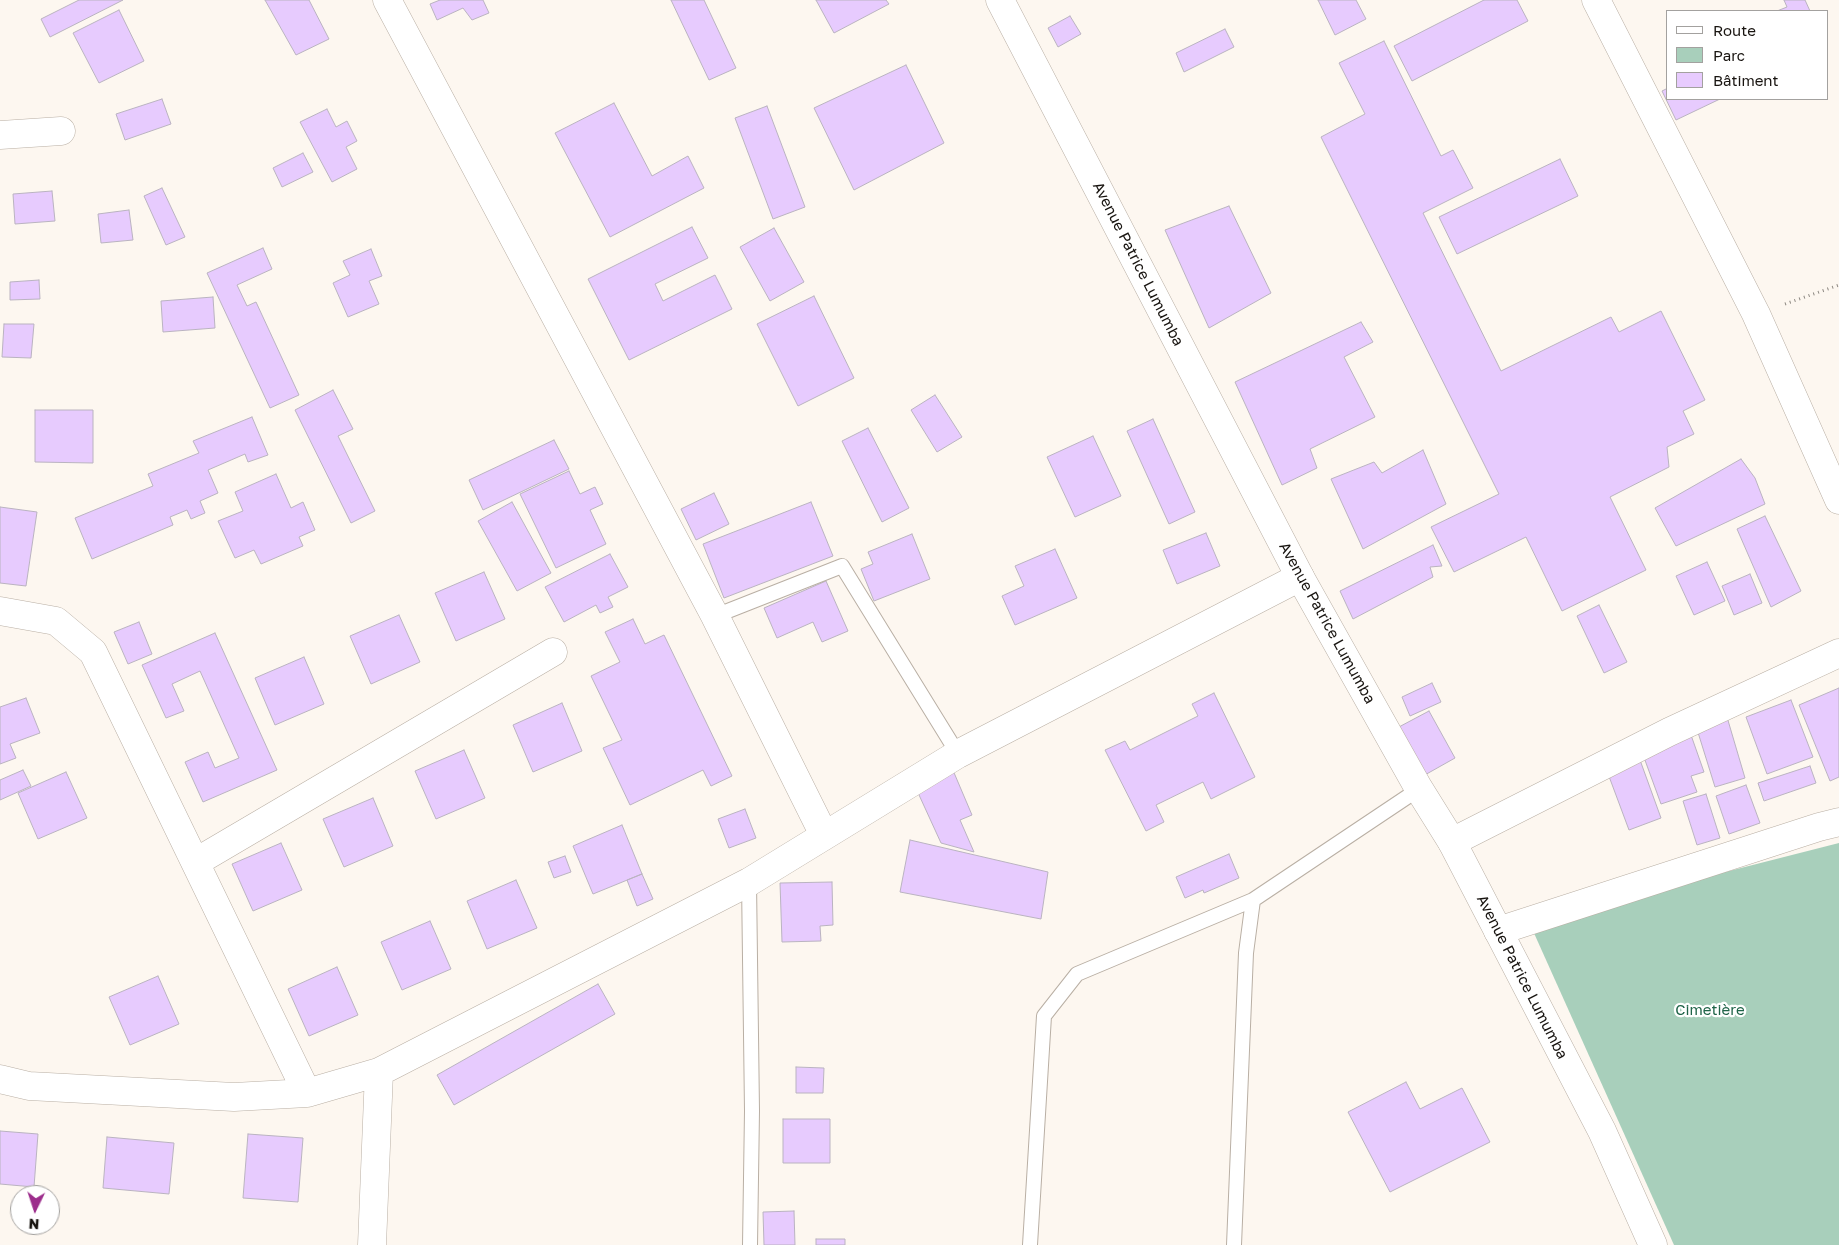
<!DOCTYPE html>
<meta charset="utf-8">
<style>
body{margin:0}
#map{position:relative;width:1839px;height:1245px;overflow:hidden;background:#fdf7f0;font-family:"Golos Text",sans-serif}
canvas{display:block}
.legend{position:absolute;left:1666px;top:10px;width:162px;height:90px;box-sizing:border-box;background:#fff;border:1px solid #a3a19f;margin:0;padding:6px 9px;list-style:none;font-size:15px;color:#181410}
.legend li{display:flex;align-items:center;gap:10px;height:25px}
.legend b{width:25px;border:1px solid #a3a19f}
.north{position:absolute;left:10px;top:1185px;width:50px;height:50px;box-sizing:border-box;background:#fff;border:1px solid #a3a19f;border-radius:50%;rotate:184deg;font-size:14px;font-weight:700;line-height:20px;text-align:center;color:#181410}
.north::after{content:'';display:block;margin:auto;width:18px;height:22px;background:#9c2d8c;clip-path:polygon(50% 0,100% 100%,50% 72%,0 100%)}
</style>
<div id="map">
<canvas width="1839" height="1245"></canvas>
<ul class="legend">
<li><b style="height:6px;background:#fff"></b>Route</li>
<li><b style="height:14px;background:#a8cfbb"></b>Parc</li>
<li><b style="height:14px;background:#e7cbfe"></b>Bâtiment</li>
</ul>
<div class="north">N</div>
</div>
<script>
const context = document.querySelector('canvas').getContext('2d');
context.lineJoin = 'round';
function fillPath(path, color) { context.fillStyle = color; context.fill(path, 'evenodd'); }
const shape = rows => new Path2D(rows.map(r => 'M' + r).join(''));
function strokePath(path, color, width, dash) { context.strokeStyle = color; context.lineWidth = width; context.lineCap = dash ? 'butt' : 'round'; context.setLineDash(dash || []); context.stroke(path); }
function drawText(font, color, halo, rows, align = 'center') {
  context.font = font + ' "Golos Text",sans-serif'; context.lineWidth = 4.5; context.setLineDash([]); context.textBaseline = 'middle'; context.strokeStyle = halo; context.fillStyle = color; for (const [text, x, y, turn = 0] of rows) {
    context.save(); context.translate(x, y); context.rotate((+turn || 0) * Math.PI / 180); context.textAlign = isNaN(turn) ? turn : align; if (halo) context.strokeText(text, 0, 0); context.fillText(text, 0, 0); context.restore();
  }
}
const green = shape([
 [1839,843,1839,1245,1674,1245,1529,922]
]);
const building = shape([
 [79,0,123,0,50,37,41,19,79,0],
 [265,0,309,0,329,39,296,55,265,0],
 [440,0,483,0,489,13,472,20,463,8,437,20,430,4,440,0],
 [671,0,704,0,736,68,709,80,671,0],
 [816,0,886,0,889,4,834,33,816,0],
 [1318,0,1356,0,1366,19,1335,35,1318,0],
 [1484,0,1517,0,1528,21,1412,81,1394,46,1484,0],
 [1784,0,1805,0,1810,11,1777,11,1787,7,1784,0],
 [119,10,144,61,99,83,73,33,119,10],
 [1070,16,1081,34,1058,47,1048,28,1070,16],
 [1225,29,1234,47,1184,72,1176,53,1225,29],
 [1384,41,1441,156,1453,150,1473,188,1423,213,1501,371,1611,317,1619,332,1661,311,1705,400,1683,411,1694,434,1667,447,1669,467,1610,497,1646,570,1562,611,1526,537,1454,572,1431,527,1499,494,1321,137,1365,114,1339,63,1384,41],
 [906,65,944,143,854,190,814,108,906,65],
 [1668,88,1668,99,1720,99,1676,120,1662,91,1668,88],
 [162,99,171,124,125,140,116,114,162,99],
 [614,103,652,176,688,156,704,188,610,237,555,133,614,103],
 [767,106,805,207,773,219,735,118,767,106],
 [327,109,336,127,347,121,357,141,346,147,357,169,332,182,300,122,327,109],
 [303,153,313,172,282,187,273,168,303,153],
 [1560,159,1578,196,1457,254,1439,217,1560,159],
 [162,188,185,237,166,245,144,196,162,188],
 [52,191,55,221,15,224,13,194,52,191],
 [1229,206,1271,293,1209,328,1165,230,1229,206],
 [129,210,133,240,101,243,98,214,129,210],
 [692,227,708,258,655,284,663,301,715,275,732,309,629,360,588,279,692,227],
 [774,228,804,282,770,301,740,247,774,228],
 [263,248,272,269,237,285,247,306,256,302,299,395,270,408,207,273,263,248],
 [371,249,382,276,369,281,379,304,348,317,333,283,350,275,343,261,371,249],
 [39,280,40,299,10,300,10,282,39,280],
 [814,296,854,378,798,406,757,324,814,296],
 [213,297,215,328,163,332,161,301,213,297],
 [1361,322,1373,342,1344,357,1375,417,1310,449,1317,468,1282,485,1235,382,1361,322],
 [4,324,34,324,31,358,2,357,4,324],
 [333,390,353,429,338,436,375,511,351,523,295,410,333,390],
 [935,395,962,437,937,452,911,410,935,395],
 [35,410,93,410,93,463,35,462,35,410],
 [252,417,268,455,248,462,245,454,208,470,218,493,200,501,205,513,191,519,187,510,170,517,173,525,92,559,75,518,153,486,148,474,199,453,193,441,252,417],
 [1153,419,1195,512,1169,524,1127,431,1153,419],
 [868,428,909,508,882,522,842,441,868,428],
 [1093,436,1121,496,1075,517,1047,457,1093,436],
 [554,440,569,469,483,510,469,480,554,440],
 [1423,450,1446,504,1363,549,1331,479,1374,462,1382,473,1423,450],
 [1741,459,1755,478,1765,504,1676,546,1655,508,1741,459],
 [569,471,580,494,595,487,603,504,590,510,606,544,556,568,520,494,569,471],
 [276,474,291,508,303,502,315,530,299,537,303,546,261,564,254,550,235,558,218,521,243,511,235,492,276,474],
 [714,493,729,524,696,540,681,509,714,493],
 [512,502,551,573,517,591,478,521,512,502],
 [811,502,833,556,724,598,703,544,811,502],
 [0,507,37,512,26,586,0,583,0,507],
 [1765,516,1801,591,1771,607,1737,529,1765,516],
 [1206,533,1220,566,1177,584,1163,550,1206,533],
 [912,534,930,579,874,601,861,569,873,564,868,552,912,534],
 [1433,545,1442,566,1430,567,1433,577,1353,619,1340,591,1433,545],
 [1055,549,1077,598,1015,625,1002,596,1024,586,1015,566,1055,549],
 [610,554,628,587,608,597,613,607,600,613,596,605,564,622,545,587,610,554],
 [1707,562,1725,601,1694,615,1676,576,1707,562],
 [484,572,505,619,456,641,435,593,484,572],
 [1750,574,1762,603,1734,615,1722,586,1750,574],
 [826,581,848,631,822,642,813,622,777,638,764,608,826,581],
 [1599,605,1627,662,1604,673,1577,616,1599,605],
 [399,615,420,662,371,684,350,636,399,615],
 [633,619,645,644,664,635,732,776,711,786,703,770,630,805,603,748,622,740,591,676,620,662,605,632,633,619],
 [139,622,152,654,128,664,114,632,139,622],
 [215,633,277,770,203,802,185,762,208,752,215,768,239,758,200,671,172,684,184,711,166,718,142,665,215,633],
 [304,657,324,704,275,725,255,678,304,657],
 [1432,683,1441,702,1410,716,1402,697,1432,683],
 [1839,688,1839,777,1830,781,1799,705,1839,688],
 [1214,693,1255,777,1211,799,1203,782,1156,805,1164,822,1146,831,1105,750,1125,741,1130,750,1198,716,1192,704,1214,693],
 [26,698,40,733,10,744,16,758,0,764,0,707,26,698],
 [1791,700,1813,757,1767,774,1746,717,1791,700],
 [562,703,582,751,533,772,513,725,562,703],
 [1429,711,1455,758,1423,776,1397,728,1429,711],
 [1727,717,1745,778,1715,787,1696,726,1727,717],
 [1691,735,1704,772,1691,776,1697,792,1661,804,1642,752,1691,735],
 [464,750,485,798,436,819,415,771,464,750],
 [1640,760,1661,818,1629,830,1607,771,1640,760],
 [1810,766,1816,783,1764,801,1758,783,1810,766],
 [952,768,972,815,960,820,974,852,941,843,914,784,952,768],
 [23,770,31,786,0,800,0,780,23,770],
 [66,772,87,818,38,839,18,793,66,772],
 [1746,785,1760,823,1729,834,1716,796,1746,785],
 [1706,794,1720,838,1697,845,1683,801,1706,794],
 [373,798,393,846,344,867,323,819,373,798],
 [745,809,756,838,729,848,718,819,745,809],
 [622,825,642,874,593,894,573,846,622,825],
 [910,840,1048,872,1041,919,900,892,910,840],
 [281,843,302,890,253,911,232,864,281,843],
 [1229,854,1239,878,1204,893,1203,890,1185,898,1176,877,1229,854],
 [565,856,571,872,554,878,548,862,565,856],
 [642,874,653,899,637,906,627,880,642,874],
 [516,880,537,928,487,949,467,901,516,880],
 [832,882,833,925,820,926,821,941,782,942,780,883,832,882],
 [430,921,451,969,402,990,381,942,430,921],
 [337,967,358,1015,309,1036,288,989,337,967],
 [158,976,179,1024,130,1045,109,997,158,976],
 [598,984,615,1014,454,1105,437,1075,598,984],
 [796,1067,824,1068,823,1093,796,1093,796,1067],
 [1406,1082,1420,1109,1462,1088,1490,1142,1390,1192,1348,1112,1406,1082],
 [783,1119,830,1119,830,1163,783,1163,783,1119],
 [0,1131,38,1134,34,1187,0,1184,0,1131],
 [248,1134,303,1138,298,1202,243,1198,248,1134],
 [107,1137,174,1143,169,1194,103,1188,107,1137],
 [794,1211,795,1245,764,1245,763,1212,794,1211],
 [816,1239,845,1239,845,1245,816,1245,816,1239]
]);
const path = shape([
 [1785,304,1839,285]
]);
const lane = shape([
 [715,616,842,566,958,754],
 [749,882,752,1111,750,1245],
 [1030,1245,1044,1016,1077,974,1253,900],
 [1234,1245,1246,953,1253,900,1419,789]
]);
const street = shape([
 [387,0,715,616,824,835],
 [1596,0,1756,314,1839,500],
 [0,135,61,131],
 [0,611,56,621,93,652,307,1093],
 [1452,842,1669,732,1839,653],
 [196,862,553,652],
 [1498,931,1819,827,1839,822],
 [0,1079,29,1086,234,1097,307,1093,379,1072,749,882,958,754,1300,577],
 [372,1245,379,1072]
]);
const secondary = shape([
 [1000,0,1300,577,1419,789,1452,842,1602,1131,1653,1245]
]);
const streetNames = [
 ["Avenue Patrice Lumumba",1138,264,63],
 ["Avenue Patrice Lumumba",1327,623,61],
 ["Avenue Patrice Lumumba",1522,977,63]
];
const parkNames = [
 ["Cimetière",1710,1010]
];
fillPath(green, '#a8cfbb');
fillPath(building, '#e7cbfe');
strokePath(building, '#bab3c0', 1);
strokePath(lane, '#b9afa4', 16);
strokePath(street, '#b9afa4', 29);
strokePath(secondary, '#b9afa4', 29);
strokePath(path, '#8d8882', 3, [1, 4]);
strokePath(lane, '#fff', 14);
strokePath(street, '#fff', 28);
strokePath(secondary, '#fff', 28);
drawText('15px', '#181410', '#fff', streetNames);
drawText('15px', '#1f6448', '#fff', parkNames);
</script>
